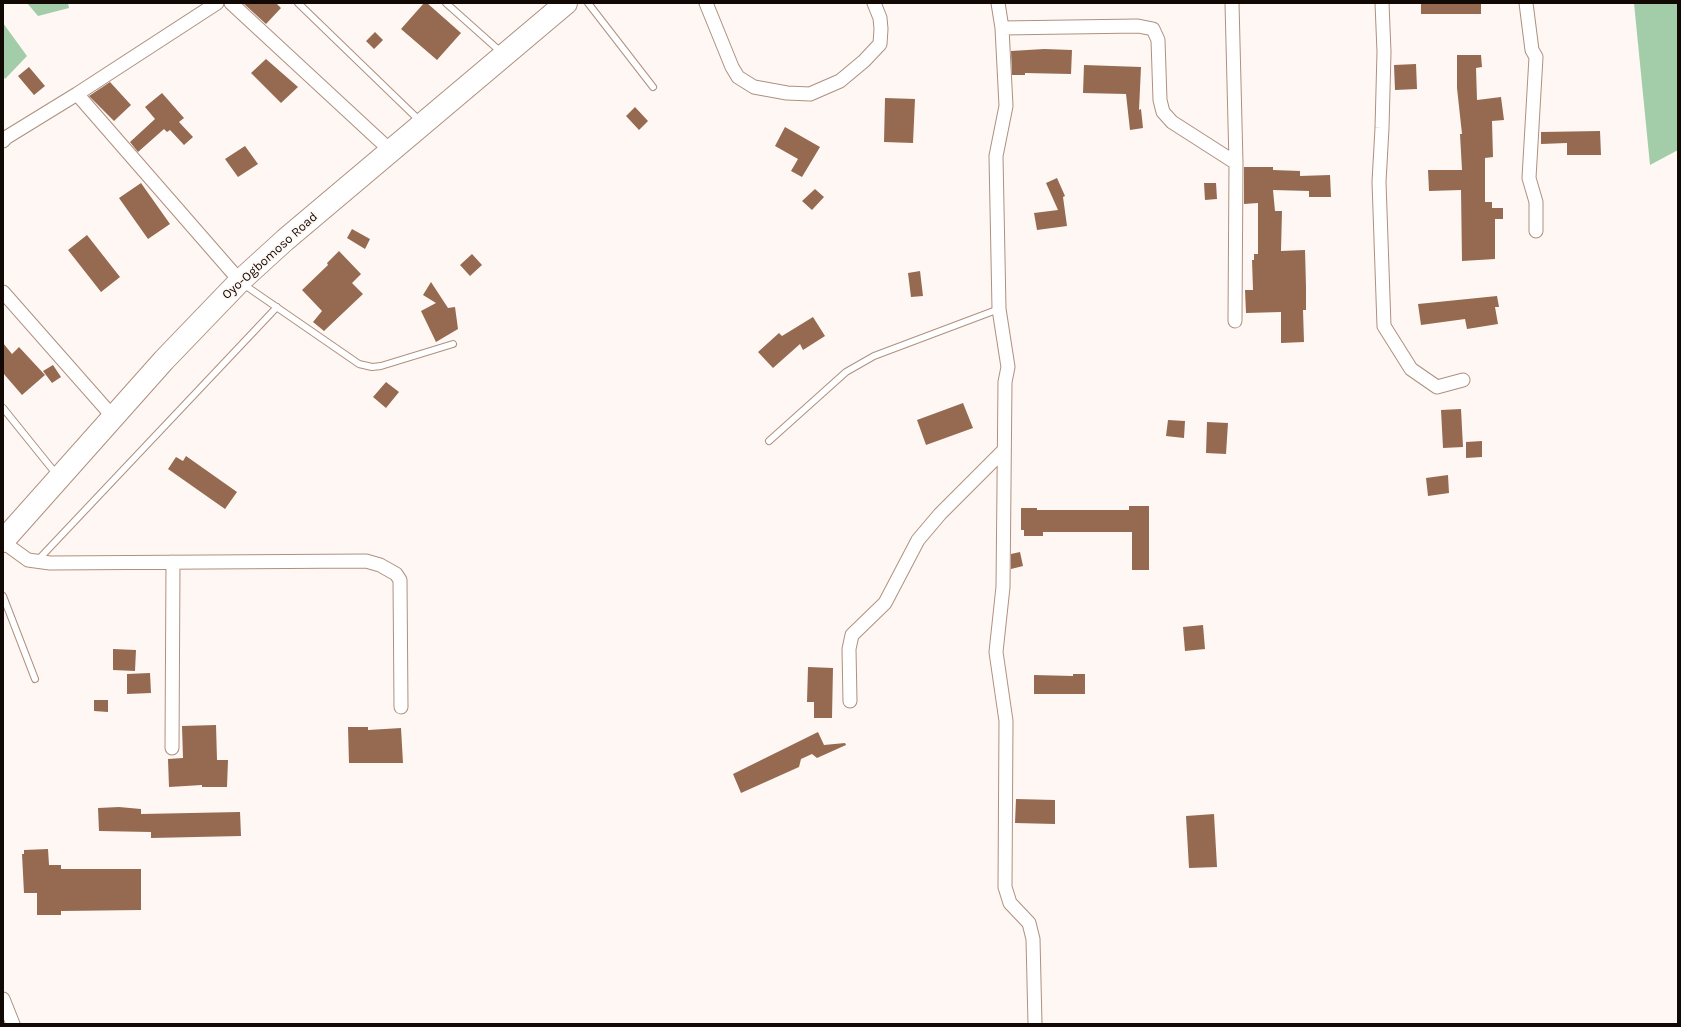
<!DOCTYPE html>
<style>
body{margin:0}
#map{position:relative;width:1681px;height:1027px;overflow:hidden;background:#fef7f3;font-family:Karla,sans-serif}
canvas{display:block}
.frame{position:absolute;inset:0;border:4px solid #130904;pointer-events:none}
</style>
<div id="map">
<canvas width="1681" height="1027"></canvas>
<div class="frame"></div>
</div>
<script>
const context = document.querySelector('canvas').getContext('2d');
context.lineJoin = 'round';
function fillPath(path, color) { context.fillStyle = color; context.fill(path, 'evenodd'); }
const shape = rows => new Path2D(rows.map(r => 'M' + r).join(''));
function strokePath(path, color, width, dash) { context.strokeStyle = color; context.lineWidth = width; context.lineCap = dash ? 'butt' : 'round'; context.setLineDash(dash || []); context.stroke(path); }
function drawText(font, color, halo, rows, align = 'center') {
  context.font = font + ' Karla,sans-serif'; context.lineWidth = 3.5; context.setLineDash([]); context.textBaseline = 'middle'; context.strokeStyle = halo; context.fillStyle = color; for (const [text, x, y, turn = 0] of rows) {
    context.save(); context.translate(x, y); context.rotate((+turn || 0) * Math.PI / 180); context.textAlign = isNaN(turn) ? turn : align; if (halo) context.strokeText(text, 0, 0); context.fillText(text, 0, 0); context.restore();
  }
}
const forest = shape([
 [27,3,68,3,69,8,38,16],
 [1634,3,1678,3,1678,150,1650,165],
 [3,23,27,56,5,79,3,76]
]);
const building = shape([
 [243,3,276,3,281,8,266,24],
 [424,3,427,3,461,33,437,60,401,29],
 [1421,3,1481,3,1481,14,1421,14],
 [375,32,383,40,374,49,366,41],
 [1044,49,1072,50,1071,74,1025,73,1025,75,1012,75,1011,51],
 [1457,55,1481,55,1482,67,1476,68,1477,100,1501,97,1504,120,1492,121,1493,157,1485,158,1485,202,1492,202,1492,208,1503,208,1503,219,1495,219,1495,259,1462,261,1461,190,1429,191,1428,170,1462,170,1460,134,1462,134,1457,88],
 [266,59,298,87,281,103,251,73],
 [1416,64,1417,89,1395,90,1394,65],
 [1084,65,1141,67,1139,110,1141,109,1143,128,1130,130,1126,94,1083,93],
 [29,67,45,86,34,95,18,76],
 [110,82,131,105,114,121,89,96],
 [162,93,184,118,179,122,193,137,184,145,170,130,167,132,164,129,138,152,130,142,155,119,145,107],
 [885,98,915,99,913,143,884,142],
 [635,107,648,121,639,130,626,116],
 [785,127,820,147,802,177,791,171,798,159,775,146],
 [1600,131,1601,155,1567,155,1567,143,1541,144,1541,132],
 [245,146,258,164,238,177,225,159],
 [1244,167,1273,167,1273,170,1300,171,1300,176,1330,175,1331,197,1309,197,1309,191,1273,190,1275,211,1282,211,1281,251,1305,250,1306,287,1306,310,1303,310,1304,342,1281,343,1281,312,1246,313,1245,290,1253,290,1252,260,1254,260,1254,254,1258,254,1258,203,1244,204],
 [1057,178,1065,196,1063,197,1067,226,1037,230,1034,213,1058,210,1046,183],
 [141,183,170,224,148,239,119,198],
 [1204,183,1216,183,1217,199,1205,200],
 [815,189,824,197,812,210,802,201],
 [352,229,370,239,365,249,347,238],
 [87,235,120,277,101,292,68,250],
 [339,251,361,274,352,283,363,294,324,331,313,322,322,311,302,290,328,265,327,263],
 [472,254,482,265,470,276,460,265],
 [920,271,923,296,911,297,908,273],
 [431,282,448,308,455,307,458,329,436,342,421,311,436,303,423,295],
 [1497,296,1499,307,1495,307,1498,324,1467,329,1465,319,1421,325,1418,304],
 [813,317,825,336,803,350,800,344,773,368,758,352,779,333,782,336],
 [3,343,12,354,19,347,45,375,22,395,3,373],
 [53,365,61,377,52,383,43,371],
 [386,382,399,392,386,408,373,397],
 [963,403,973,428,926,445,917,420],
 [1461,409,1463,447,1443,448,1441,410],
 [1168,420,1185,421,1184,438,1166,436],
 [1207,422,1228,423,1226,454,1206,453],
 [1482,441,1482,457,1466,458,1466,442],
 [186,456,237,492,225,509,168,469,176,457,183,461],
 [1448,475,1449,493,1428,496,1426,478],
 [1129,506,1149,506,1149,570,1132,570,1132,532,1043,532,1043,536,1024,536,1024,530,1021,530,1021,508,1037,508,1037,510,1129,510],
 [1020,552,1023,566,1011,569,1011,554],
 [1203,625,1205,649,1185,651,1183,627],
 [113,649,136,650,135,671,113,670],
 [808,667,833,668,832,718,814,718,814,702,807,702],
 [150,673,151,693,127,694,127,674],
 [1073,674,1085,674,1085,694,1034,694,1034,675,1073,676],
 [94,700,108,700,108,712,94,711],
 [216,725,217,760,228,760,227,787,202,787,202,785,169,787,168,759,183,758,182,726],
 [348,727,368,727,368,730,401,728,403,763,349,763],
 [818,732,824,745,845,743,846,745,817,758,812,754,801,759,799,767,741,793,733,774],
 [1016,799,1055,800,1055,824,1015,823],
 [119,807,141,809,141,814,240,812,241,836,151,838,151,832,99,831,98,808],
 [1214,814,1217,867,1189,868,1186,816],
 [48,849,49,865,61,865,61,869,141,869,141,910,61,911,61,915,37,915,37,893,24,893,22,854,24,854,24,850]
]);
const lane = shape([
 [298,3,420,121],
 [446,3,502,53],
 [588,3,653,87],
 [243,284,359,364,372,367,381,366,453,344],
 [3,408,57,475],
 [769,441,846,372,874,356,999,309],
 [37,561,277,307],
 [3,596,35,679]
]);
const street = shape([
 [231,3,391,151],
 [706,3,732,67,738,77,754,87,787,93,810,94,840,81,864,61,880,44,881,29,880,18,874,3],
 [998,3,1002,28,1006,106,996,156,999,309,1008,367,1005,382,1003,587,996,652,1006,721,1005,887,1010,903,1029,923,1033,939,1035,1024],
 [1232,3,1236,163,1235,321],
 [1382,3,1384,52,1382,128,1379,182,1384,326,1411,369,1437,387,1463,380],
 [1526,3,1532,50,1536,57,1529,178,1536,202,1536,231],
 [1002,28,1138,26,1153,29,1158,40,1160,100,1163,112,1172,122,1236,163],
 [77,94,240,281],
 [3,141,7,137,77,94,217,3],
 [3,292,114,418],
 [3,542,28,560,50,563,366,561,380,565,396,574,400,580,401,707],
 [850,701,849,649,852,635,885,603,918,540,940,514,1004,450],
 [172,748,173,562],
 [3,999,13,1024]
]);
const highway = shape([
 [3,541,164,360,240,281,285,240,566,3]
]);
const streetNames = [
 ["Oyo-Ogbomoso Road",270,256,-42]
];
fillPath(forest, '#a3cca8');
fillPath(building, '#956a51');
strokePath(lane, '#af907f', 8);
strokePath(street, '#af907f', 15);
strokePath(highway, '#af907f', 24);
strokePath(lane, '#fff', 6);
strokePath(street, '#fff', 13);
strokePath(highway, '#fff', 22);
drawText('13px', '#130904', '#fef7f3', streetNames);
</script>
